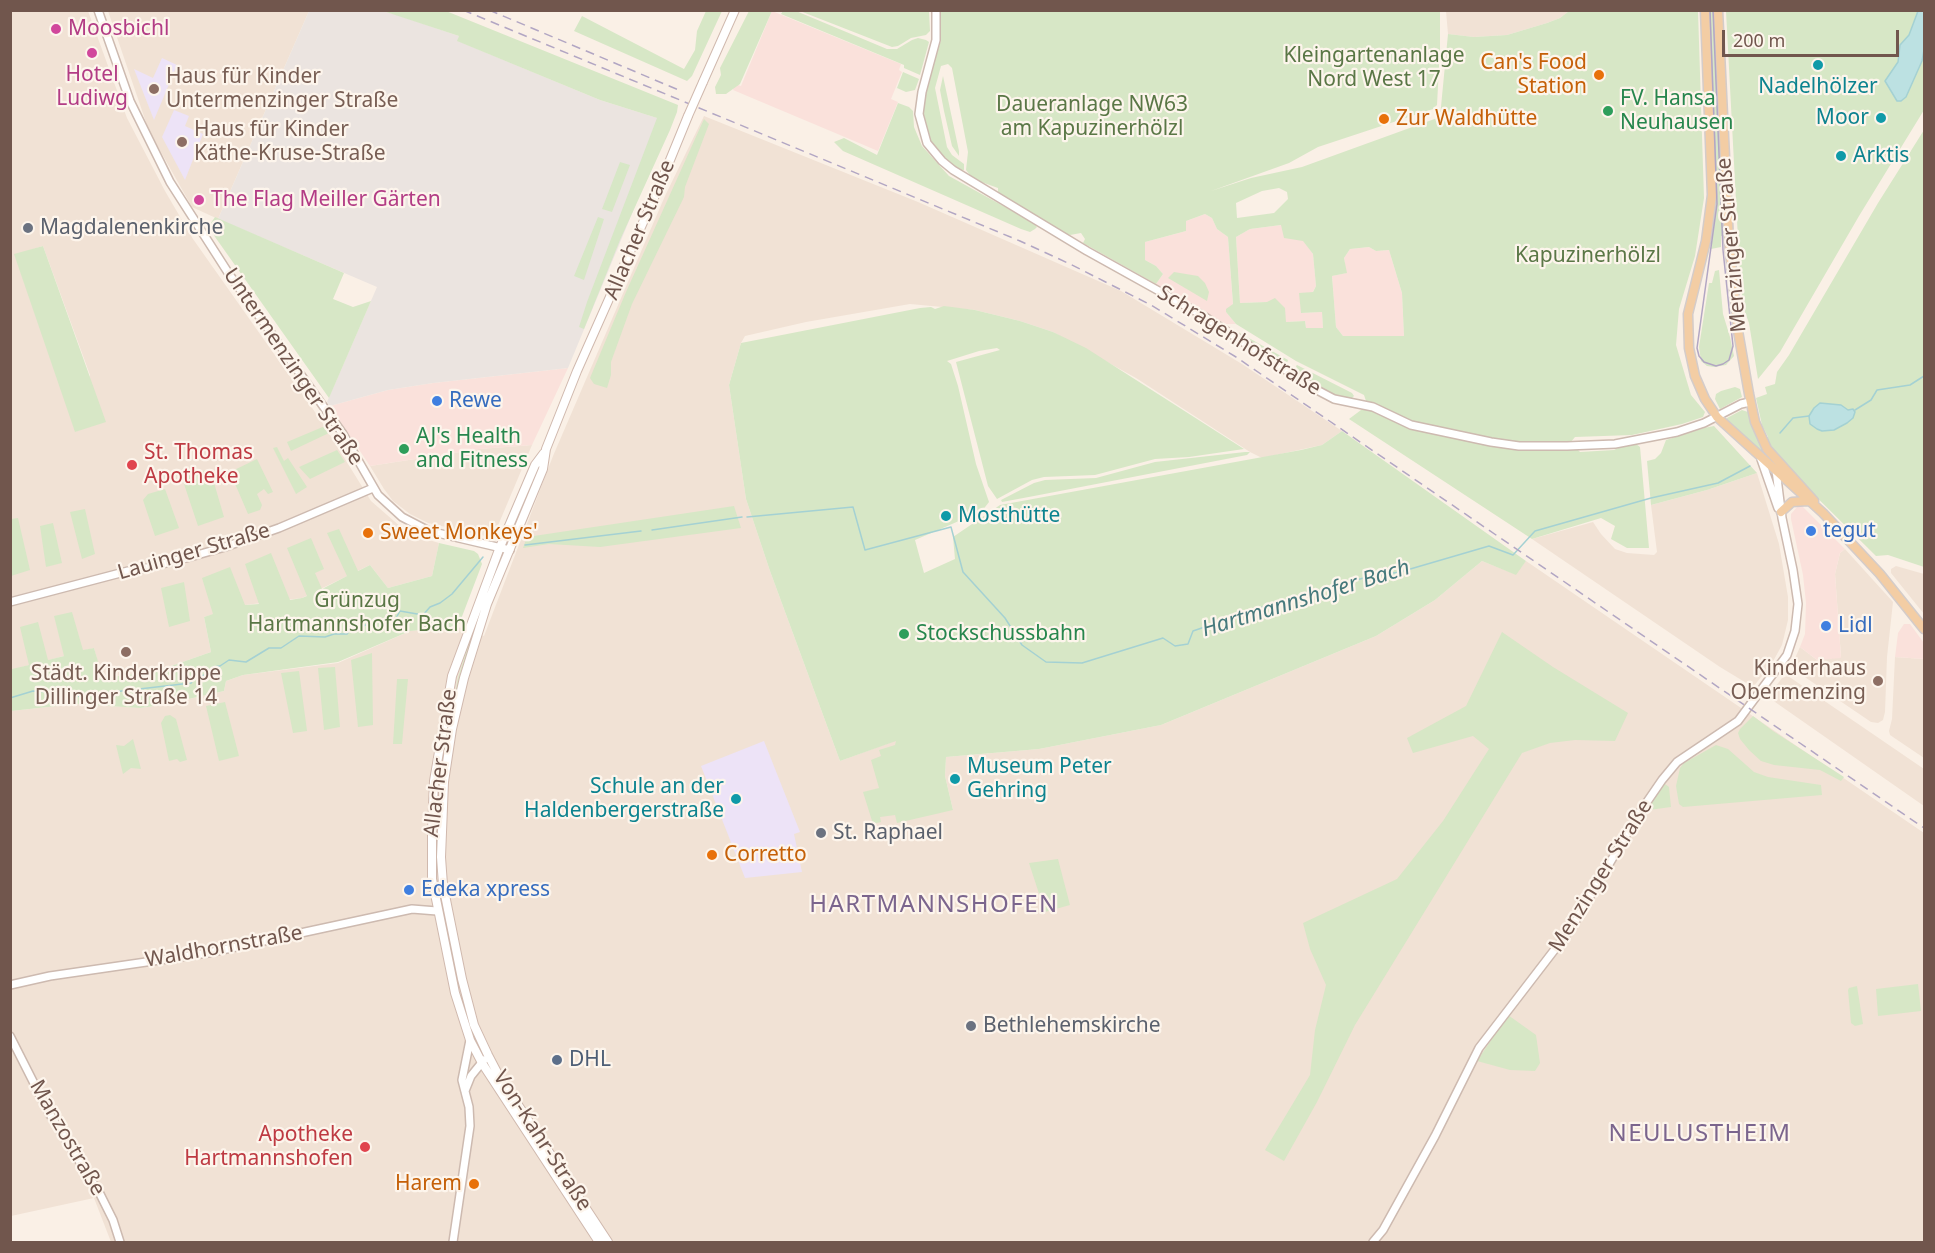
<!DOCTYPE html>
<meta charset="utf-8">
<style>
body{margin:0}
#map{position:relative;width:1935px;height:1253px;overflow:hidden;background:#faf0e6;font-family:"Noto Sans",sans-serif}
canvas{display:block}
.frame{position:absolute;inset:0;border:12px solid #71564d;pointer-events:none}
.scale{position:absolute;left:1722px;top:30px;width:177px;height:27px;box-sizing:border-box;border:3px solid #71564d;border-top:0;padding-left:8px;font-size:18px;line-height:21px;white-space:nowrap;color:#71564d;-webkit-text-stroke:4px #fdf5ec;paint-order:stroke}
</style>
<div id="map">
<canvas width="1935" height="1253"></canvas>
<div class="frame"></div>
<div class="scale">200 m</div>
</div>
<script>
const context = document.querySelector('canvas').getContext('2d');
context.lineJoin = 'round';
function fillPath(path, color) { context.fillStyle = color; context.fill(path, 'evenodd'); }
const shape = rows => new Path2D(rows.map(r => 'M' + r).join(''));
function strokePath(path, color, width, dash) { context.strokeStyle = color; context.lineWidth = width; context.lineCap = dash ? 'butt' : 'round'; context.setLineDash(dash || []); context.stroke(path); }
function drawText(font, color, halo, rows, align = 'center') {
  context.font = font + ' "Noto Sans",sans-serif'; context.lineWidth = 4.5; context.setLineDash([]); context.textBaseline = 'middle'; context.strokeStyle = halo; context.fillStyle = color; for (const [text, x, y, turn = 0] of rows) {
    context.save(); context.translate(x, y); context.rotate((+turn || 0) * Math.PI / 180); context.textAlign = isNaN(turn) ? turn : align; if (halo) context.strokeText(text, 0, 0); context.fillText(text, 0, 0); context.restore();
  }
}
const residential = shape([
 [11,11,88,11,127,118,165,191,193,239,322,422,371,501,402,528,419,537,439,543,432,576,388,588,370,565,302,598,245,605,204,617,211,652,157,671,102,678,94,648,11,670],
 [43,246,90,375,76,432,15,255],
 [108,11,309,11,218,219,192,207,149,131],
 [1446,11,1569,11,1560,18,1547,23,1507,35,1474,37,1448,34],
 [704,116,918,202,1121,291,1242,364,1342,431,1322,445,1262,458,1250,452,1136,378,1053,332,1020,321,975,310,910,304,806,322,745,336,741,343,729,385,746,499,770,571,840,761,897,740,953,810,945,776,946,757,1039,749,1161,725,1376,636,1435,600,1482,561,1515,574,1526,561,1924,833,1924,1242,111,1242,94,1198,11,1216,11,711,76,704,140,708,162,705,224,691,226,681,243,675,338,663,410,631,458,627,484,636,553,456,665,196],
 [532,445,494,535,490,537,428,523,410,514,393,501,384,489,370,466,479,449],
 [1757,473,1779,544,1788,597,1788,620,1782,645,1771,665,1753,687,1720,667,1532,539,1593,522,1601,534,1615,549,1627,553,1654,555,1657,552,1651,505,1707,490],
 [1845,549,1893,602,1887,657,1885,712,1883,720,1878,723,1871,722,1793,669,1792,665,1800,647,1817,660,1841,657,1835,574,1840,553],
 [1896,566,1924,574,1924,614,1891,573,1891,569],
 [1895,657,1924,659,1924,758,1890,735,1889,731,1892,719],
 [1788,676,1924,769,1924,806,1765,695,1771,686,1776,686,1782,678]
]);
const commercial = shape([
 [772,11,901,64,899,70,902,72,891,99,898,102,878,151,733,90,735,84,741,86],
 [1205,214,1212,218,1217,229,1228,237,1233,305,1226,312,1236,324,1226,324,1156,284,1163,274,1156,266,1145,260,1145,242,1186,231,1186,221],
 [1282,225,1303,240,1313,254,1316,286,1301,313,1322,312,1323,328,1306,328,1305,321,1286,322,1267,302,1240,303,1236,237,1250,229],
 [1369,247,1376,251,1389,250,1402,293,1404,336,1343,336,1336,327,1332,276,1346,273,1344,258,1350,249],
 [568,368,532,445,479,449,370,466,330,406,388,390,433,383],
 [1797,507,1803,507,1845,549,1840,553,1835,574,1841,658,1817,660,1800,647,1805,634,1806,603,1803,575,1791,519,1791,514],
 [1904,624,1910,624,1924,643,1924,659,1895,657,1898,633]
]);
const industrial = shape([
 [309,11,383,11,400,16,459,36,458,41,600,100,670,122,568,368,433,383,388,390,330,406,327,402,377,287,218,219]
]);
const education = shape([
 [162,58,177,65,154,120,134,69,153,78],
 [174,110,189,116,185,126,203,134,185,180,162,137],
 [764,741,800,832,794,834,802,872,745,878,701,766]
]);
const green = shape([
 [940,10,1440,11,1440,48,1437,105,1433,109,1318,147,1289,163,1211,191,1251,178,1302,167,1440,117,1448,34,1474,37,1507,35,1547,23,1560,18,1569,11,1698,11,1704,198,1695,256,1679,309,1676,345,1691,395,1705,412,1703,417,1682,424,1632,435,1575,437,1570,443,1519,444,1491,440,1412,422,1366,401,1364,395,1296,361,1236,324,1226,312,1226,309,1233,304,1228,237,1217,229,1212,218,1205,214,1186,221,1186,231,1145,242,1145,260,1156,266,1163,274,1156,284,1083,243,1085,239,1081,233,1070,235,1061,232,998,192,998,188,973,179,966,170,968,152,952,68,948,64,941,66,935,88,947,147,952,155,964,164,964,170,961,171,945,161,937,153,926,136,922,119,924,94,941,40],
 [1279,188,1287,192,1288,199,1274,213,1237,218,1236,203,1262,191],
 [1281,225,1284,238,1303,241,1313,254,1316,286,1313,292,1299,293,1301,313,1322,312,1323,328,1306,328,1305,321,1286,322,1285,308,1275,298,1267,302,1240,303,1236,237,1250,229],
 [1369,247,1376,251,1389,250,1402,293,1404,336,1343,336,1336,327,1332,276,1347,273,1344,258,1350,249],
 [383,11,446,11,678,105,677,112,670,130,620,240,584,329,579,327,587,302,657,118,600,100,457,41,459,36],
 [706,11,722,11,692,76,687,81,574,31,582,16,684,69,695,50,697,31],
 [749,11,772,11,740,84,726,94,716,94,715,87,721,75,720,68],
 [783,11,796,11,887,49,897,49,912,40,918,38,926,40,929,42,920,75,904,68,904,65,781,14],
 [800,11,929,11,930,31,926,35,911,38,898,46,892,47],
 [1708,11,1716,11,1722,193,1726,240,1724,246,1723,236,1721,236,1721,247,1711,249,1714,209],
 [1726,11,1924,11,1924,110,1859,216,1780,352,1758,379,1749,323,1743,307,1739,258],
 [903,72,919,79,915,90,906,92,897,88],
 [943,76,959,151,959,156,952,146,944,111,940,90],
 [898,103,909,107,913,111,914,127,922,146,949,176,1034,223,1037,227,1035,229,1030,232,1021,229,843,151,834,142,844,138,877,155],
 [704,119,709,124,685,187,684,197,632,304,611,362,611,375,607,388,594,384,590,378,626,292],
 [1924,130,1924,567,1888,555,1876,556,1781,462,1765,440,1768,437,1762,425,1756,398,1767,394,1765,387,1775,384,1777,372,1789,355,1878,203],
 [620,162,630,165,612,212,602,209],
 [215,217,344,273,333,299,353,307,371,301,329,398,208,227],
 [598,217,604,219,584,280,574,276],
 [43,246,106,422,75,432,14,254],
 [1719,270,1723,314,1730,337,1734,356,1726,365,1714,367,1707,366,1701,361,1699,347,1709,283,1712,283,1715,271],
 [1174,272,1198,276,1205,283,1209,292,1207,301,1168,278],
 [944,306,975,310,1020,321,1053,332,1086,348,1244,449,1189,457,1155,459,1095,475,1044,477,1032,480,997,499,988,486,956,362,1000,350,997,348,979,351,947,361,951,364,958,386,976,464,989,502,982,511,915,540,924,573,955,559,953,537,1000,505,1301,450,1322,445,1342,431,1526,561,1516,575,1482,561,1435,600,1376,636,1161,725,1039,749,946,757,945,776,953,810,897,823,895,815,880,817,881,822,873,824,863,792,879,788,871,760,881,756,879,750,895,745,896,741,840,761,770,571,746,499,729,385,741,343,920,308,931,307,935,309],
 [1231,328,1288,360,1287,363,1282,363],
 [1297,365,1352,393,1354,396,1350,400,1325,392,1299,375,1296,366],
 [1735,387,1740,389,1742,397,1720,409,1715,399,1716,394,1721,391],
 [1365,407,1411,427,1491,445,1576,448,1580,452,1614,450,1624,445,1636,444,1640,447,1649,548,1627,548,1611,539,1615,526,1601,518,1532,539,1349,419],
 [1742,410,1748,412,1755,434,1769,459,1727,421,1727,418],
 [325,426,329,433,291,451,287,442],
 [1714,426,1757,473,1707,490,1651,505,1647,461,1655,459,1661,453,1666,440,1704,428],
 [277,447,284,461,288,458,307,487,296,494,273,448],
 [337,450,345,462,310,479,299,467],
 [1245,452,1250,452,1247,455,1034,496,1002,502,1001,500,1034,483,1045,480,1096,478,1155,462],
 [257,459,273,492,268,494,264,489,257,494,262,505,260,510,248,514,230,472],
 [210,469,224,517,198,526,182,478],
 [165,489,179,528,155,536,143,500,148,494],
 [734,506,741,528,600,547,549,544,523,548,527,537],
 [85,509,95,554,82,559,70,512],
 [18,518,30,570,11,576,11,519],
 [53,523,62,563,46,567,40,526],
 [339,529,358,571,370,565,388,588,432,576,439,543,474,551,478,554,482,564,458,627,410,631,338,662,243,675,226,681,224,691,162,705,140,708,76,704,11,711,11,665,12,669,29,665,20,627,38,622,48,660,64,656,54,616,72,612,83,650,94,648,103,678,157,671,211,652,204,617,213,614,202,578,230,567,245,605,259,604,245,564,271,553,290,600,302,598,307,596,287,548,311,538,324,569,315,573,322,589,347,576,327,533],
 [501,559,502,559,479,618,445,765,442,764,458,678,477,617],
 [184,582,190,621,169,627,161,588],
 [1502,632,1553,667,1628,713,1615,741,1575,740,1550,743,1522,753,1355,1025,1317,1102,1284,1161,1265,1150,1310,1075,1315,1030,1326,985,1310,949,1303,923,1397,879,1443,821,1489,749,1473,736,1413,753,1407,738,1466,706],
 [372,653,373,725,358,727,351,660],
 [335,667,340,727,324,730,318,668],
 [299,671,307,731,293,733,281,673],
 [397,679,408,679,402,744,393,744],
 [225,702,239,756,219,761,206,706],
 [170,715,176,719,187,760,180,762,177,759,169,761,161,723,165,716],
 [1753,716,1773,731,1844,777,1841,781,1820,770,1774,765,1761,761,1749,750,1740,739,1738,733,1740,729],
 [133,739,141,769,131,768,123,774,116,745,124,746],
 [1716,745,1728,749,1754,772,1768,777,1821,785,1822,795,1683,807,1679,804,1676,786,1680,768,1684,763],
 [1665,784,1669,787,1671,807,1649,810,1648,807],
 [1058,859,1070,905,1045,912,1029,863],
 [1918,984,1921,1011,1878,1016,1876,989],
 [1857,986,1863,1024,1855,1026,1851,1023,1848,990,1849,988],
 [1508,1015,1536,1035,1540,1063,1535,1071,1510,1070,1477,1061]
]);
const water = shape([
 [1918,11,1924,11,1924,50,1922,61,1906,97,1901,101,1897,101,1885,81,1898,62,1900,45,1909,35,1918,11],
 [1820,403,1841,405,1848,410,1853,409,1855,412,1853,418,1847,423,1834,430,1822,431,1817,429,1810,424,1809,416,1814,408,1820,403]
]);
const stream = shape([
 [1855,410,1871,400,1877,390,1910,385,1924,376],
 [1780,433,1793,418,1809,416],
 [747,517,853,507,865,550,951,527,963,572,1005,618,1022,645,1046,662,1082,663,1163,638,1175,646,1188,644,1193,631,1266,606,1367,577,1400,572,1489,546,1513,555,1535,531,1651,498,1718,483,1750,466],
 [652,530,742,517],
 [525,545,641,531],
 [10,698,33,691,52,692,70,697,191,683,197,674,201,676,212,673,213,667,220,666,229,660,246,662,269,648,281,648,299,636,325,637,334,634,347,634,352,627,363,626,379,620,392,625,400,611,423,615,430,607,440,603,452,594,483,557]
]);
const tertiary = shape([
 [98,10,130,101,170,182,229,274,343,434,378,495,402,517,429,531,510,550],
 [936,10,936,40,922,92,919,114,927,143,942,161,953,170,1087,251,1202,315,1315,389,1334,399,1373,407,1411,425,1491,442,1519,446,1567,446,1615,444,1677,432,1704,423,1741,404,1750,402],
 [1761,459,1778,508],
 [10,602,128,571,135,571,190,557,225,547,279,528,373,488],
 [10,985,50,976,208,953,412,909,437,911],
 [10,1036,49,1113,100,1194,113,1220,120,1242],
 [465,1091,471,1076,484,1060],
 [453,1242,470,1126,469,1107,462,1080,470,1040],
 [1373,1242,1383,1230,1435,1136,1479,1048,1572,927,1638,815,1662,780,1677,762,1738,721,1787,655,1795,631,1798,604,1793,570,1782,518,1776,470]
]);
const secondary = shape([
 [703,82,735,10],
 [544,453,535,465,500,547,452,676,434,781,432,832,432,879,455,993,470,1040,482,1063,599,1242],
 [608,1242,499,1076,488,1055,474,1025,462,979,443,885,441,857,444,782,452,729,464,678,487,604,543,469,546,449,577,371,661,182,688,116]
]);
const primary = shape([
 [1705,10,1712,195,1706,241,1688,314,1689,348,1695,376,1705,399,1717,417,1823,513,1880,574,1924,629],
 [1718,10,1729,242,1738,331,1749,394,1755,422,1767,449,1814,501],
 [1781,512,1792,502,1808,501]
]);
const tram = shape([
 [1710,10,1717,204,1697,348,1699,356,1704,362,1716,366,1723,364,1729,360,1733,346,1723,250,1713,10]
]);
const rail = shape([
 [463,10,1020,241,1070,264,1151,305,1236,357,1924,828],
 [489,10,681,91]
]);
const secondaryBridge = shape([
 [688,116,703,82]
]);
const markers = [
 [56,29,6,"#d1479c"],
 [92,53,6,"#d1479c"],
 [1818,65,6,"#0f9aa8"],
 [1599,75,6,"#e8710a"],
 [154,89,6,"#8d6e63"],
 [1608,111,6,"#2e9e5b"],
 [1881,118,6,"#0f9aa8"],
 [1384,119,6,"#e8710a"],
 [182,142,6,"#8d6e63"],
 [1841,156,6,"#0f9aa8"],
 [199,200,6,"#d1479c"],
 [28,228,6,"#6b7280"],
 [437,401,6,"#3f7fe0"],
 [404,449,6,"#2e9e5b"],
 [132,465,6,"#e0444e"],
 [946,516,6,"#0f9aa8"],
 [1811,531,6,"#3f7fe0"],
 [368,533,6,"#e8710a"],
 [1826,626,6,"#3f7fe0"],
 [904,634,6,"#2e9e5b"],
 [126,652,6,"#8d6e63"],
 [1878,681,6,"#8d6e63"],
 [955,779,6,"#0f9aa8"],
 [736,799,6,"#0f9aa8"],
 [821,833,6,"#6b7280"],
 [712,855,6,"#e8710a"],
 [409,890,6,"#3f7fe0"],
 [971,1026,6,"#6b7280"],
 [557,1060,6,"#5c6f8a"],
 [365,1147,6,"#e0444e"],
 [474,1184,6,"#e8710a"]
];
const hotelNames = [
 ["Moosbichl",68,29],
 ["Hotel",92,75,"center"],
 ["Ludiwg",92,99,"center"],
 ["The Flag Meiller Gärten",211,200]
];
const parkNames = [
 ["Kleingartenanlage",1374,56],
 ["Nord West 17",1374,80],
 ["Daueranlage NW63",1092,105],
 ["am Kapuzinerhölzl",1092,129],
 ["Kapuzinerhölzl",1588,256],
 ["Grünzug",357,601],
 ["Hartmannshofer Bach",357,625]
];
const foodNames = [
 ["Can's Food",1587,63,"right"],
 ["Station",1587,87,"right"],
 ["Zur Waldhütte",1396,119],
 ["Sweet Monkeys'",380,533],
 ["Corretto",724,855],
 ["Harem",462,1184,"right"]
];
const educationNames = [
 ["Haus für Kinder",166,77],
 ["Untermenzinger Straße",166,101],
 ["Haus für Kinder",194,130],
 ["Käthe-Kruse-Straße",194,154],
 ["Kinderhaus",1866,669,"right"],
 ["Obermenzing",1866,693,"right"],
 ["Städt. Kinderkrippe",126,674,"center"],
 ["Dillinger Straße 14",126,698,"center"]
];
const cultureNames = [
 ["Nadelhölzer",1818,87,"center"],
 ["Moor",1869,118,"right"],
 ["Arktis",1853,156],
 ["Mosthütte",958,516],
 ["Museum Peter",967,767],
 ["Gehring",967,791],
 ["Schule an der",724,787,"right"],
 ["Haldenbergerstraße",724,811,"right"]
];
const leisureNames = [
 ["FV. Hansa",1620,99],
 ["Neuhausen",1620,123],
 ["AJ's Health",416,437],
 ["and Fitness",416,461],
 ["Stockschussbahn",916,634]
];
const worshipNames = [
 ["Magdalenenkirche",40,228],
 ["St. Raphael",833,833],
 ["Bethlehemskirche",983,1026]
];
const streetNames = [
 ["Allacher Straße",640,230,-67],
 ["Menzinger Straße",1732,245,-95],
 ["Schragenhofstraße",1239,341,32],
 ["Untermenzinger Straße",293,367,56],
 ["Lauinger Straße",194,552,-16],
 ["Allacher Straße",441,763,-83],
 ["Menzinger Straße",1601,876,-58],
 ["Waldhornstraße",224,947,-10],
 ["Manzostraße",67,1138,60],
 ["Von-Kahr-Straße",542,1141,57]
];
const shopNames = [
 ["Rewe",449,401],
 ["tegut",1823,531],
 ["Lidl",1838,626],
 ["Edeka xpress",421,890]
];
const healthNames = [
 ["St. Thomas",144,453],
 ["Apotheke",144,477],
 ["Apotheke",353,1135,"right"],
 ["Hartmannshofen",353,1159,"right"]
];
const serviceNames = [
 ["DHL",569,1060]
];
const waterNames = [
 ["Hartmannshofer Bach",1306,599,-17]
];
const quarterNames = [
 ["HARTMANNSHOFEN",934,905],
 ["NEULUSTHEIM",1700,1134]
];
fillPath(residential, '#f1e2d5');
fillPath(commercial, '#fae1db');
fillPath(industrial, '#ebe4e0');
fillPath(education, '#ede3f7');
fillPath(green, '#d7e7c6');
fillPath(water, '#bce1e2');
strokePath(water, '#a4d1d3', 1.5);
strokePath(stream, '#a4d1d3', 1.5);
strokePath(tertiary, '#cdbab0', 10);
strokePath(secondary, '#d0b9ae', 10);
strokePath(primary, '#d4ccca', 11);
strokePath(tertiary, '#fff', 7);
strokePath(secondary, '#fff', 8);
strokePath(primary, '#f3cda4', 8);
strokePath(tram, '#b2a6c3', 1.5);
strokePath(rail, '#b2a6c3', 1.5, [9, 6]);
strokePath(secondaryBridge, '#d0b9ae', 10, []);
strokePath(secondaryBridge, '#fff', 8);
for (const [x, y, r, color] of markers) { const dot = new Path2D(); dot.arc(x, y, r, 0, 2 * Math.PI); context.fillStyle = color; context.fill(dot); strokePath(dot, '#fdf5ec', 2); }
drawText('21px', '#b23c85', '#fdf5ec', hotelNames, 'left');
drawText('21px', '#5a7746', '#fdf5ec', parkNames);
drawText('21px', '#c56008', '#fdf5ec', foodNames, 'left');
drawText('21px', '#785e54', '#fdf5ec', educationNames, 'left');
drawText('21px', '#0d838f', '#fdf5ec', cultureNames, 'left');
drawText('21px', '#27864d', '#fdf5ec', leisureNames, 'left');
drawText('21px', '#5b616d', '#fdf5ec', worshipNames, 'left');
drawText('21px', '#71564d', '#fdf5ec', streetNames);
drawText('21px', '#366cbe', '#fdf5ec', shopNames, 'left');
drawText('21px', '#be3a42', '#fdf5ec', healthNames, 'left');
drawText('21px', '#4e5e75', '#fdf5ec', serviceNames, 'left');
drawText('italic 22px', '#46797c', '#fdf5ec', waterNames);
context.letterSpacing = '1.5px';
drawText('24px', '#7b658d', '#fdf5ec', quarterNames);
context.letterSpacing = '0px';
</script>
